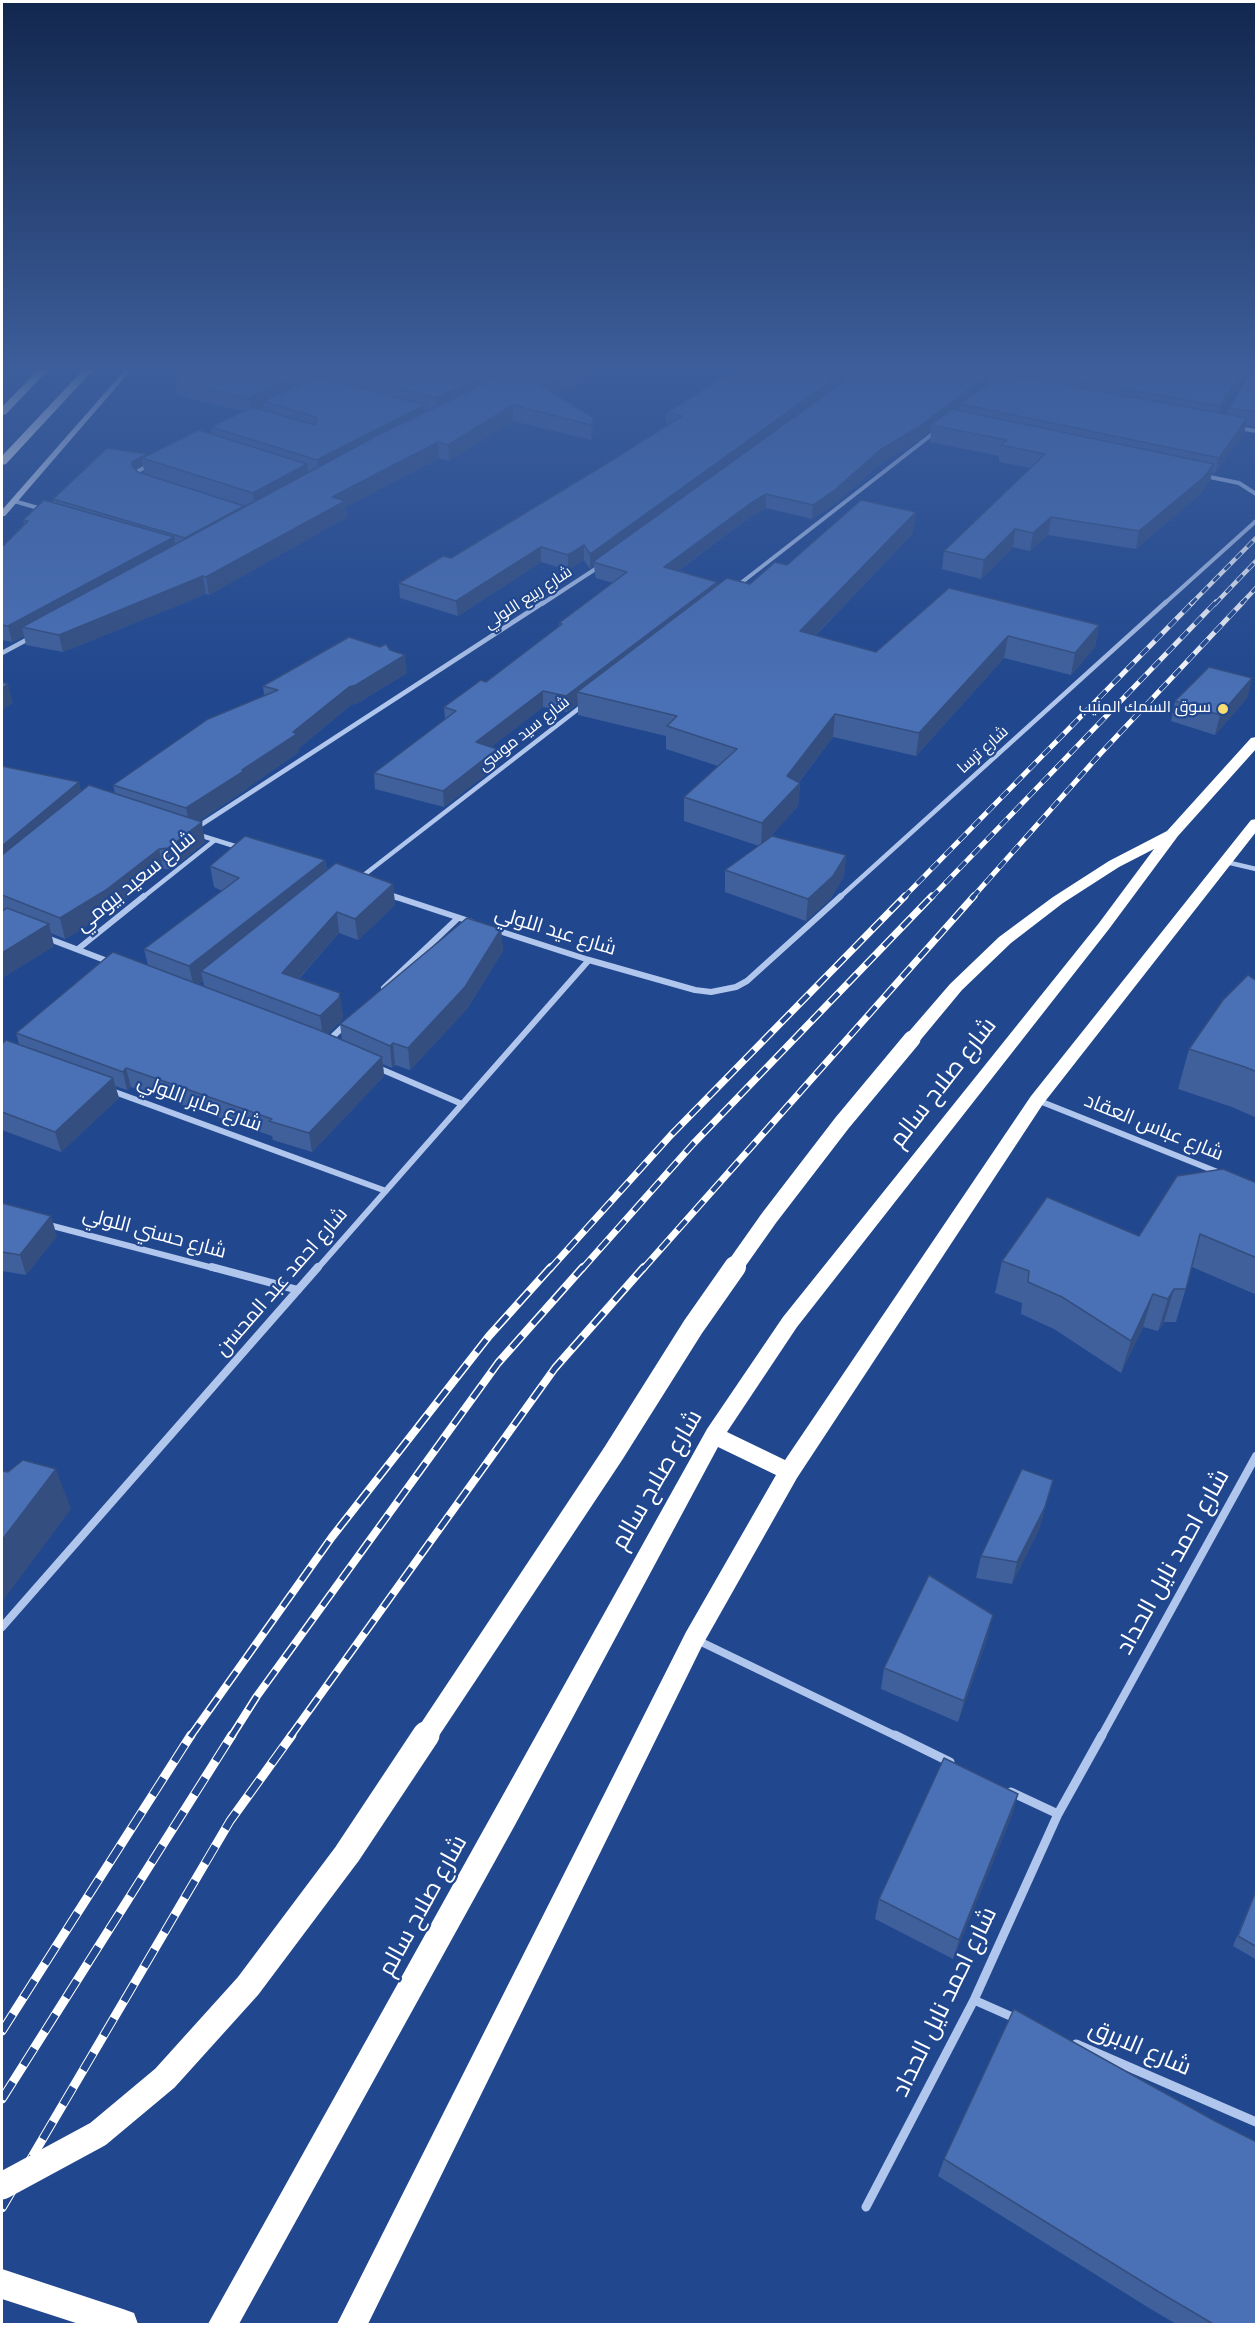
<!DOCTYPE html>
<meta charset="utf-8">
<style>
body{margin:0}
#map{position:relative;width:1258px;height:2326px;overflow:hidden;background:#21478e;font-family:Overpass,sans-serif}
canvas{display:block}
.frame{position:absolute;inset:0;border:3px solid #fff;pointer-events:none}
</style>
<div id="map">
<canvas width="1258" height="2326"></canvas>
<div class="frame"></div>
</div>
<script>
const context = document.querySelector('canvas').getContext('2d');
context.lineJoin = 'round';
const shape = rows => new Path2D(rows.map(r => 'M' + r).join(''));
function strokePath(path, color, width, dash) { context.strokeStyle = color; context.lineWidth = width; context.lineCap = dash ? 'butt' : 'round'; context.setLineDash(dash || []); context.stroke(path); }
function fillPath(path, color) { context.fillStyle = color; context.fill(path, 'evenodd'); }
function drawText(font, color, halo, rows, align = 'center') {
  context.font = font + ' Overpass,Cairo,sans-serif'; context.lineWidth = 4.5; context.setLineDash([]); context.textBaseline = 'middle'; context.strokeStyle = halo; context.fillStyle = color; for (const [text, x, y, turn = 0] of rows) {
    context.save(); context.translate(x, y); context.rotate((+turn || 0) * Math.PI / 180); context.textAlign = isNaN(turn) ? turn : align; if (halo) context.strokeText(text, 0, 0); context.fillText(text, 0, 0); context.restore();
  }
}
const streetFar4 = shape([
 [1239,428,1256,431],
 [1205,476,1239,483,1256,494],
 [141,477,137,474,138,471,151,464],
 [14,501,45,510],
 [737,586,935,432],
 [542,604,600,566],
 [1164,604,1256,521]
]);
const streetFar3 = shape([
 [2,653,30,638],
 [196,828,544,602],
 [196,834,241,848],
 [1226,862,1256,869],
 [360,878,582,706],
 [388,895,397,898],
 [142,898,215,840],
 [839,898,1166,602]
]);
const streetFar2 = shape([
 [393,896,472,922],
 [496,930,589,960,695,990,711,992,736,987,747,981,841,896],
 [47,938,110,962],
 [78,949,144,896],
 [384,988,458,918],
 [327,1042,346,1024],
 [376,1067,462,1104],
 [112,1091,386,1191],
 [1037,1100,1220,1173],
 [49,1225,217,1269],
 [317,1269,589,960]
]);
const streetFar1 = shape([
 [212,1267,298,1290],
 [2,1627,318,1267],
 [697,1640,898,1737],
 [1101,1737,1256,1456]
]);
const street = shape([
 [895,1735,950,1762],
 [1011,1792,1058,1814],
 [974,2000,1017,2019],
 [1076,2044,1256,2122],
 [866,2207,974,2000,1058,1814,1102,1735]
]);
const secondary = shape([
 [2,370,6,370,2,373,2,370],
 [125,370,131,370,5,516,2,516,2,510,125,370]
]);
const highway = shape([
 [38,370,48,370,6,414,2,415,2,407,38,370],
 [83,370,93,370,6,464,2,465,2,456,83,370],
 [1256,737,1256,749,1178,836,1109,929,797,1327,727,1432,785,1460,1031,1096,1251,820,1256,819,1256,832,1043,1104,797,1478,702,1646,368,2324,337,2324,686,1632,776,1475,718,1447,515,1825,239,2324,208,2324,707,1429,783,1317,1099,923,1154,849,1119,867,1063,903,1011,943,962,990,918,1043,906,1043,904,1039,906,1035,950,984,999,937,1053,897,1109,861,1167,831,1251,738,1256,737],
 [2,2269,123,2309,134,2313,138,2324,79,2324,2,2299,2,2269]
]);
const railFar4 = shape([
 [1191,604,1256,538],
 [1215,604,1256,561],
 [1241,604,1256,588]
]);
const railFar3 = shape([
 [903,898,1193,602],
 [931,898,1216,602],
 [972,898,1101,753,1243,602]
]);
const railFar2 = shape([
 [550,1269,671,1135,905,896],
 [582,1269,693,1144,932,896],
 [643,1269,974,896]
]);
const railFar1 = shape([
 [190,1737,332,1537,489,1336,551,1267],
 [231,1737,257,1696,498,1363,583,1267],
 [290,1737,555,1368,644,1267]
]);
const rail = shape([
 [2,2031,191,1735],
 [2,2099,232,1735],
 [2,2208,230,1821,292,1735]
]);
const highwayBridgeFar2 = shape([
 [733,1269,769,1218,842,1123,912,1039]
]);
const highwayBridgeFar1 = shape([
 [425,1737,613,1454,693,1327,735,1267]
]);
const highwayBridge = shape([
 [2,2186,98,2134,165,2078,248,1986,347,1854,426,1735]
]);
const wall = shape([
 [185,370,604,370,556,394,594,418,594,433,591,440,513,421,449,461,439,458,346,507,347,517,209,595,206,594,63,652,26,645,24,636,12,642,2,640,2,547,24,524,23,520,53,503,53,499,147,454,148,455,212,434,211,427,243,411,178,396,175,381],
 [143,466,145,474,138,472,136,470],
 [734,370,1248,370,1221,413,1227,414,1229,408,1253,375,1254,370,1257,370,1257,427,1246,425,1244,433,1215,473,1212,473,1210,481,1200,494,1136,549,1048,535,1030,551,1013,547,981,579,942,569,944,551,1030,468,999,462,999,456,930,442,931,430,919,440,879,464,835,504,812,519,766,508,750,517,678,571,717,586,750,584,787,565,913,533,815,636,876,652,1099,625,1095,647,1071,675,1004,658,916,756,833,737,799,782,800,783,798,806,768,839,846,855,844,876,831,898,806,921,725,892,725,870,759,846,684,821,684,797,718,766,666,749,666,736,578,715,578,704,567,712,543,707,491,747,497,749,498,765,444,807,375,789,374,773,445,719,444,707,486,682,559,626,559,623,613,583,596,578,595,575,594,565,590,569,584,560,568,570,541,562,458,616,400,598,399,583,451,558,609,462,666,426,666,413],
 [1068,380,1067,385,1063,384,1064,384],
 [390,650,407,673,358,703,351,705,299,748,299,752,247,788,247,789,199,821,205,842,172,869,163,869,111,911,65,939,51,933,54,946,2,978,2,766,81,792,115,794,113,785,264,695,263,686],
 [1252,678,1247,698,1215,735,1171,721,1175,701],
 [325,860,327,870,393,884,395,905,358,940,339,933,299,979,343,1014,342,1020,327,1034,342,1040,340,1024,501,929,503,951,467,1009,410,1070,395,1065,392,1068,383,1064,384,1076,312,1152,273,1140,272,1136,131,1087,127,1090,115,1086,119,1098,61,1152,2,1130,2,1044,19,1044,16,1033,148,965,144,949,222,891,214,887,210,866],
 [203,981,204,986,199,984],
 [1257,981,1257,1118,1232,1107,1178,1089,1189,1049],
 [1257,1183,1257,1295,1192,1267,1176,1322,1164,1322,1158,1331,1143,1327,1121,1373,1054,1329,1021,1314,1022,1303,995,1293,1002,1261,1139,1236],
 [2,1203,57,1236,26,1275,2,1271],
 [1053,1480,1039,1529,1012,1584,976,1578,981,1556],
 [988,1636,958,1722,881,1689,884,1668],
 [1018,1794,1012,1815,953,1959,875,1919,879,1899],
 [1256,1891,1257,1892,1257,1960,1233,1946,1251,1902],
 [1215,2121,1257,2325,1178,2325,1149,2308,938,2176,944,2159]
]);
const shadedWall = shape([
 [315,370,328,370,328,376,316,381],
 [496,370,528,370,437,414,436,398],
 [574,370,604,370,542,401,542,386],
 [846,370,863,370,596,564,594,561,594,565,590,569,590,554],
 [1067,370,1080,370,1056,390,1058,377],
 [1243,370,1248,370,1217,420,1220,406],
 [303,372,305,387,263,401,264,407,250,413,248,398],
 [990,373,988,386,961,404,960,407,936,426,931,425,931,430,919,440,879,464,835,504,812,519,813,505,880,450],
 [425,405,426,419,319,475,317,460],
 [513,405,513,421,449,461,448,445],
 [594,418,594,433,591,440,591,425],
 [1247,418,1244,433,1215,473,1219,458],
 [438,442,439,458,346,507,347,517,209,595,206,577,332,497],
 [147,454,149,460,142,458,143,466,133,471,132,466,132,462],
 [307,464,309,480,255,510,253,493],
 [1214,464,1210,481,1200,494,1136,549,1139,531],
 [766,494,766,508,750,517,664,581,664,567,751,503],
 [244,506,245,515,187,547,185,538],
 [916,512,913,533,798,653,800,631],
 [1051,517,1048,535,1030,551,1033,533],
 [1015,529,1013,547,981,579,984,560],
 [174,537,177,553,22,627,24,636,12,642,8,626],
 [584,545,584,560,568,570,568,555],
 [541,547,541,562,458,616,456,601],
 [203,576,206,594,63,652,59,635],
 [717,582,717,597,577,692,578,704,567,712,566,696],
 [1099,625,1095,647,1071,675,1075,653],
 [1008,636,1004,658,916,756,919,733],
 [405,655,407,673,358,703,351,705,299,748,299,752,247,788,247,789,190,827,186,808,242,770,349,687],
 [1252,678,1247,698,1215,735,1220,715],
 [8,684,13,703,2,710,2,688],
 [543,691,543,707,477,758,476,742],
 [835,714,833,737,790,793,800,783,798,806,761,847,762,823,787,776],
 [497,749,498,765,444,807,443,791],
 [79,782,84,802,2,871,2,846],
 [202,822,205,842,172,869,168,848],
 [159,849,163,869,111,911,65,939,60,918],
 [846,855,844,876,831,898,806,921,808,899],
 [325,860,328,881,201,971,203,981,194,988,189,966],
 [393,884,395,905,358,940,355,919],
 [337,912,339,933,285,994,282,973],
 [49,924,54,946,2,978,2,953],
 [501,929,503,951,467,1009,410,1070,408,1048],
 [340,993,343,1014,342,1020,323,1038,320,1016],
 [393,1043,395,1065,392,1068,390,1046],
 [382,1057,384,1076,312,1152,309,1133],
 [126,1068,131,1087,127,1090,123,1072],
 [113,1078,119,1098,61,1152,55,1132],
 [51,1216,57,1236,26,1275,20,1255],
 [1174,1289,1164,1322,1158,1331,1168,1299],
 [1153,1294,1143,1327,1121,1373,1131,1341],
 [56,1469,71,1509,2,1602,2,1540],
 [1053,1480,1039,1529,1012,1584,1017,1562],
 [993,1615,988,1636,958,1722,964,1701],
 [1018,1794,1012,1815,953,1959,959,1940]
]);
const building = shape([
 [185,370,296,370,303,372,248,398,175,381,185,370],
 [331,370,496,370,436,398,331,370],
 [512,370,574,370,542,386,594,418,591,425,513,405,448,445,438,442,332,497,345,501,206,577,203,576,59,635,22,627,376,436,512,370],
 [734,370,846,370,590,554,584,545,568,555,541,547,456,601,399,583,443,556,451,558,609,462,682,416,666,413,734,370],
 [860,370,974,370,990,373,920,426,880,450,836,489,813,505,766,494,751,503,664,567,717,582,566,696,543,691,476,742,497,749,443,791,374,773,456,711,444,707,481,680,486,682,562,624,559,623,627,572,596,563,594,561,860,370],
 [1018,370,1067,370,1058,377,1018,370],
 [1078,370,1243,370,1220,406,1068,379,1078,370],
 [1001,373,1247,418,1219,458,961,404,1001,373],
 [1250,374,1257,375,1257,412,1229,408,1250,374],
 [317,376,425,405,317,460,211,427,252,407,315,425,317,421,315,417,263,401,317,376],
 [952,409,1214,464,1204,477,1139,531,1051,517,1033,533,1015,529,984,560,944,551,1045,454,1001,445,1007,440,931,425,952,409],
 [199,430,307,464,253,493,142,458,199,430],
 [107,448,147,454,132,462,132,466,138,472,244,506,185,538,53,499,107,448],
 [44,500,174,537,8,626,2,625,2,547,28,521,23,520,44,500],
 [861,500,916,512,800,631,876,652,949,588,1099,625,1075,653,1008,636,919,733,835,714,787,776,800,783,762,823,684,797,737,749,667,726,677,716,577,692,727,578,750,584,775,562,787,565,861,500],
 [349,637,380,647,386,644,390,650,405,655,356,685,349,687,293,732,297,734,242,770,244,771,186,808,113,785,208,719,278,690,263,686,349,637],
 [1209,667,1252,678,1220,715,1175,701,1209,667],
 [2,682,8,684,2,688,2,682],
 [2,766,79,782,2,846,2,766],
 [89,785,202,822,168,848,159,849,106,890,60,918,2,895,2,855,89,785],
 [245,836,325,860,189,966,144,949,239,878,210,866,245,836],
 [772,836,846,855,833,876,808,899,725,870,772,836],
 [336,863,393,884,355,919,337,912,282,973,340,993,339,998,320,1016,201,971,336,863],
 [7,908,49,924,2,953,2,911,7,908],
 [467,918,501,929,465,987,408,1048,393,1043,390,1046,340,1024,467,918],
 [113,952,319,1030,382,1057,309,1133,269,1121,272,1119,126,1068,123,1072,16,1033,113,952],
 [1248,975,1257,981,1257,1072,1245,1067,1189,1049,1223,1000,1248,975],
 [6,1040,113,1078,55,1132,2,1112,2,1044,6,1040],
 [1223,1169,1257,1183,1257,1258,1200,1234,1186,1289,1174,1289,1168,1299,1153,1294,1131,1341,1062,1297,1028,1282,1029,1271,1002,1261,1047,1197,1139,1236,1177,1176,1223,1169],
 [2,1203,51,1216,20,1255,2,1252,2,1203],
 [23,1460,56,1469,2,1540,2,1471,8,1472,23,1460],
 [1022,1469,1053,1480,1045,1507,1017,1562,981,1556,1022,1469],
 [929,1575,993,1615,964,1701,884,1668,929,1575],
 [944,1758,1018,1794,959,1940,879,1899,944,1758],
 [1256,1891,1257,1892,1257,1947,1238,1936,1256,1891],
 [1014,2009,1215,2121,1257,2142,1257,2325,1215,2325,1159,2292,944,2159,1014,2009]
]);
const markers = [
 [1223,709,6,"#f8de72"]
];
const farStreetnames = [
 ["شارع ربيع اللولي",529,599,-33],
 ["شارع سيد موسى",525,735,-38],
 ["شارع ترسا",984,751,-42]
];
const farPoinames = [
 ["سوق السمك المنيب",1211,709]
];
const streetNames = [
 ["شارع سعيد بيومي",137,883,-39],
 ["شارع عيد اللولي",555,933,17],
 ["شارع صابر اللولي",199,1105,20],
 ["شارع عباس العقاد",1153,1129,22],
 ["شارع حسني اللولي",154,1235,15],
 ["شارع احمد عبد المحسن",283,1283,-49]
];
const nearStreetnames = [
 ["شارع صلاح سالم",945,1084,-52],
 ["شارع صلاح سالم",659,1481,-60],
 ["شارع احمد نايل الحداد",1175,1563,-61],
 ["شارع صلاح سالم",425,1907,-61],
 ["شارع احمد نايل الحداد",947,2003,-64],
 ["شارع الابرق",1139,2050,23]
];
strokePath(streetFar4, '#b1c6ec', 4);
strokePath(streetFar3, '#b1c6ec', 4.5);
strokePath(streetFar2, '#b1c6ec', 6);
strokePath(streetFar1, '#b1c6ec', 8);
strokePath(street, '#b1c6ec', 9);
fillPath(secondary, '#dce6f9');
fillPath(highway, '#fff');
strokePath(railFar4, '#fff', 4.5);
strokePath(railFar3, '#fff', 5);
strokePath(railFar2, '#fff', 7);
strokePath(railFar1, '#fff', 8);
strokePath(rail, '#fff', 9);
strokePath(railFar4, '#21478e', 3, [8]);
strokePath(railFar3, '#21478e', 4, [10]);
strokePath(railFar2, '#21478e', 4.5, [13]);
strokePath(railFar1, '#21478e', 5, [16]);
strokePath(rail, '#21478e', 7, [20]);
strokePath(highwayBridgeFar2, '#fff', 17);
strokePath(highwayBridgeFar1, '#fff', 22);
strokePath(highwayBridge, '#fff', 27);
fillPath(wall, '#40609c');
fillPath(shadedWall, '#344e7f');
fillPath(building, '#4a70b5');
strokePath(building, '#344e7f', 1.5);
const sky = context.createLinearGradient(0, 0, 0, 695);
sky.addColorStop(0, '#12274e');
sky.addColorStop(0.53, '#3d5e9b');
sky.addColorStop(1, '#3d5e9b00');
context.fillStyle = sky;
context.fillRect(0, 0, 1258, 695);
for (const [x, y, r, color] of markers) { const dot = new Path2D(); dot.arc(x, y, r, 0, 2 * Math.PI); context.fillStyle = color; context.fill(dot); strokePath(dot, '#21478e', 2); }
drawText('16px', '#fff', '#21478e', farStreetnames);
drawText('16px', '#fff', '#21478e', farPoinames, 'right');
drawText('20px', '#fff', '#21478e', streetNames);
drawText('24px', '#fff', '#21478e', nearStreetnames);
</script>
